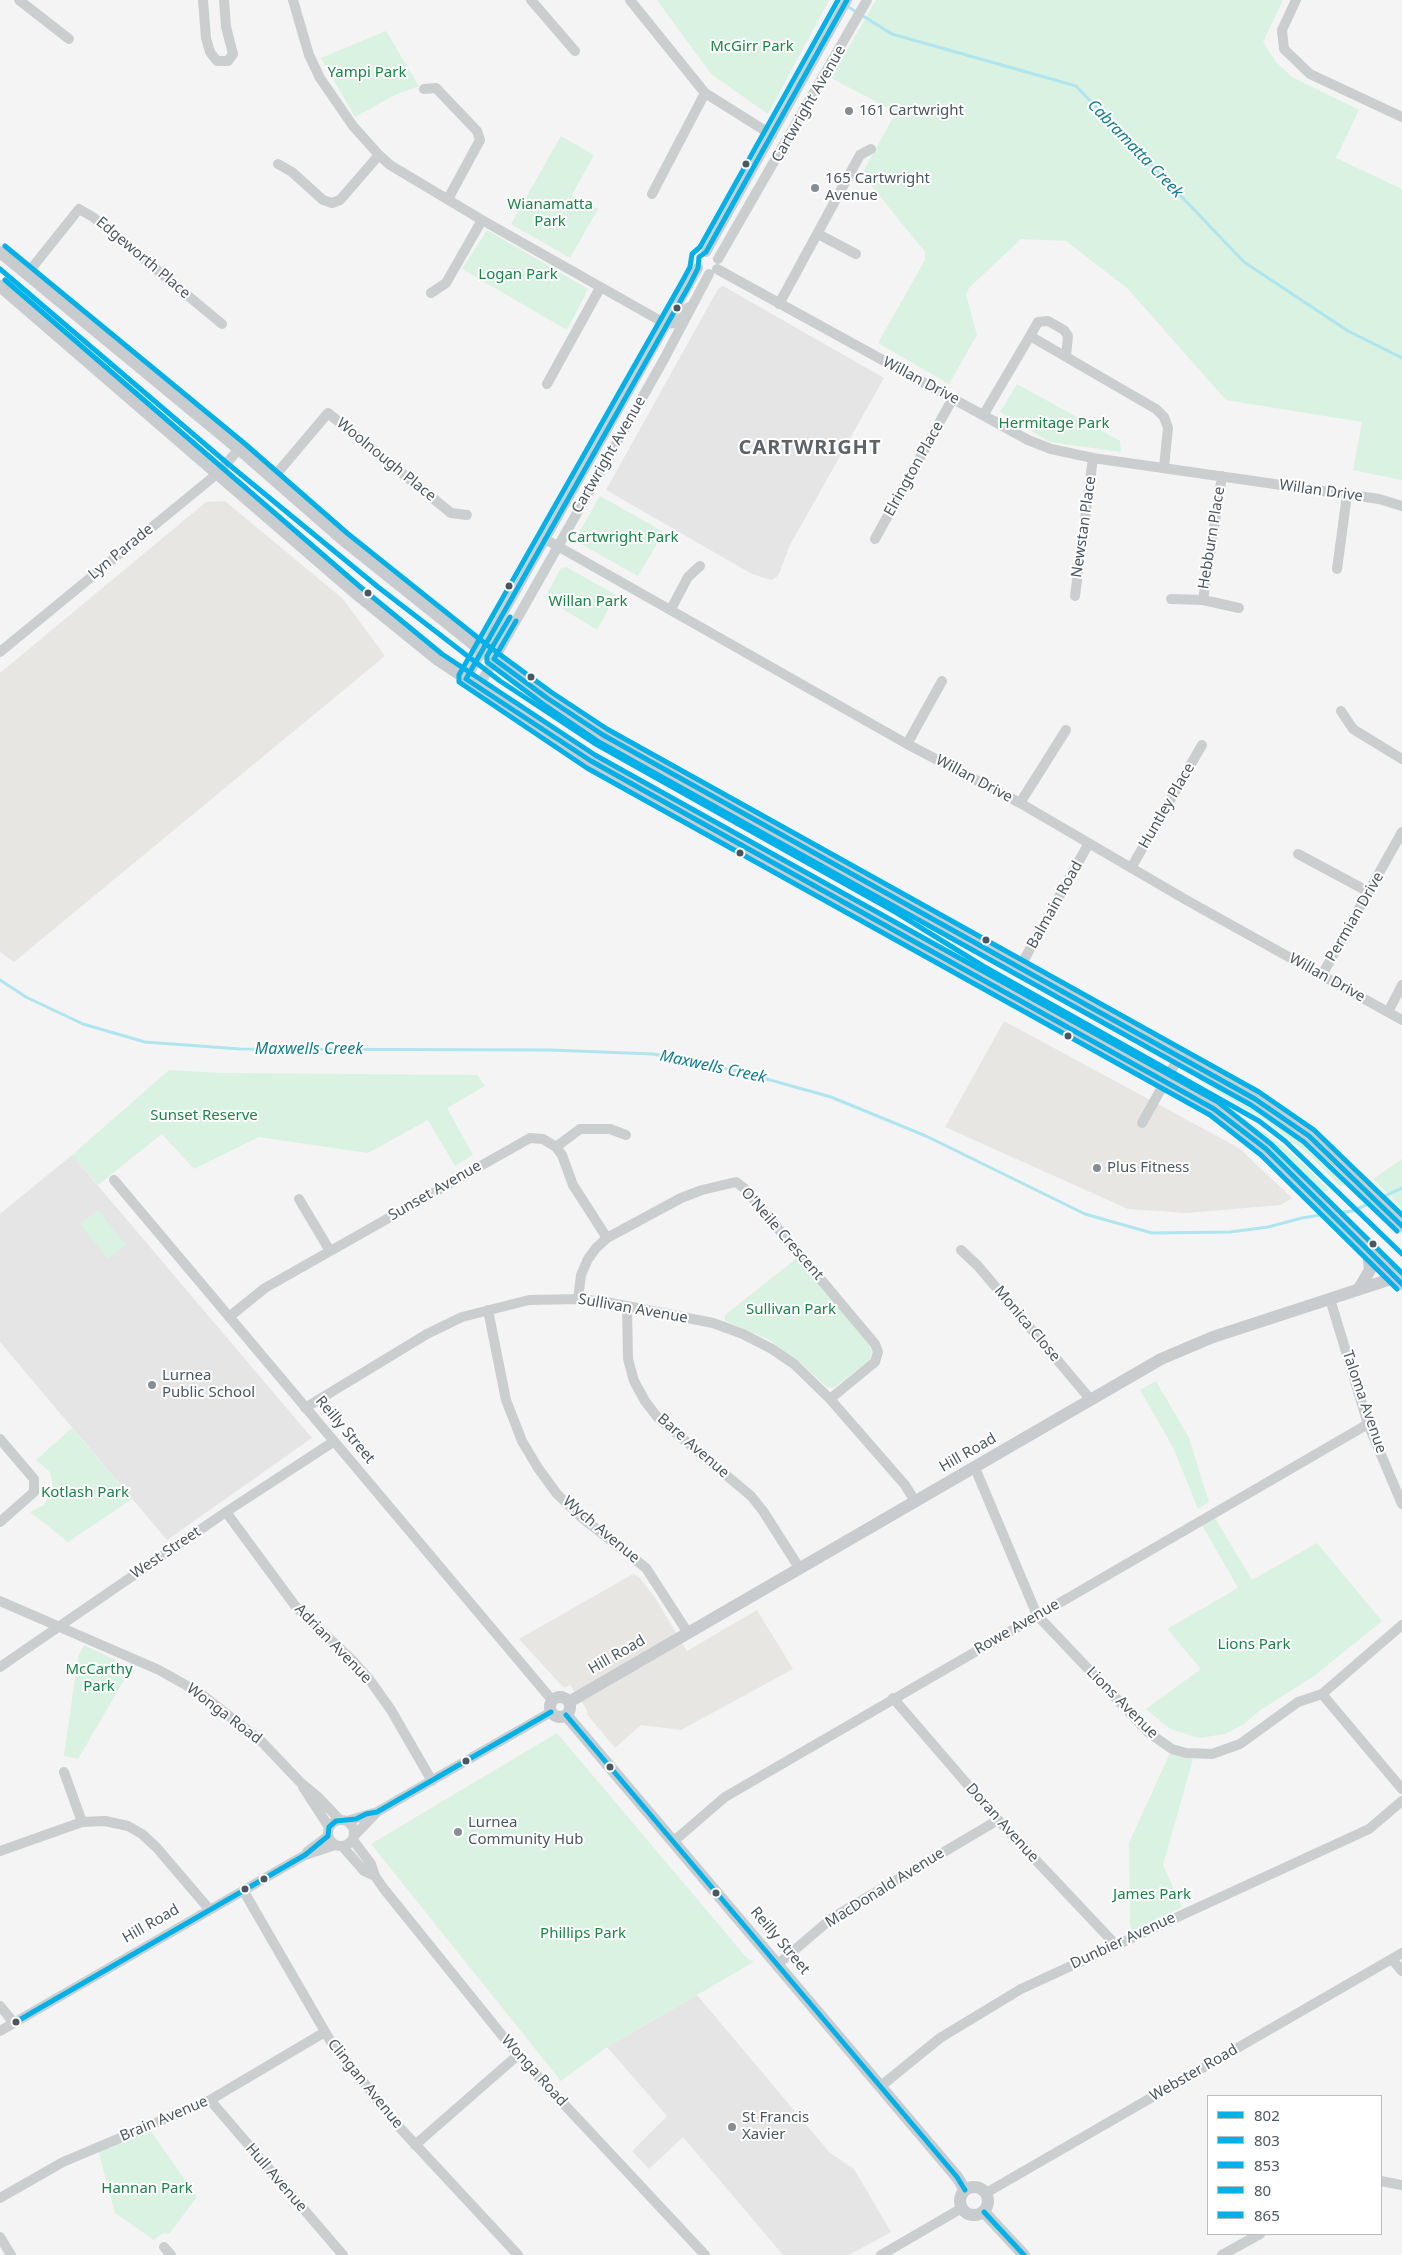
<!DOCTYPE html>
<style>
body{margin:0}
#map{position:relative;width:1402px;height:2255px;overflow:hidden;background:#f4f4f4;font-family:"Noto Sans",sans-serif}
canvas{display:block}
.legend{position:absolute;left:1207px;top:2095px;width:175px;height:140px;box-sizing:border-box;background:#fff;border:1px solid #b7bcbf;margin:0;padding:6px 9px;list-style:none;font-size:15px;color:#4a5760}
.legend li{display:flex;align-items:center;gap:10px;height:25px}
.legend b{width:25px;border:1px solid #b7bcbf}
</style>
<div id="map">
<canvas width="1402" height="2255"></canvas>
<ul class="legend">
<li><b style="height:6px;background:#04b0e8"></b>802</li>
<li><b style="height:6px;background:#04b0e8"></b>803</li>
<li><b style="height:6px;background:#04b0e8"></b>853</li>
<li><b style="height:6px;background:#04b0e8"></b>80</li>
<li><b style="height:6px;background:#04b0e8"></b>865</li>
</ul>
</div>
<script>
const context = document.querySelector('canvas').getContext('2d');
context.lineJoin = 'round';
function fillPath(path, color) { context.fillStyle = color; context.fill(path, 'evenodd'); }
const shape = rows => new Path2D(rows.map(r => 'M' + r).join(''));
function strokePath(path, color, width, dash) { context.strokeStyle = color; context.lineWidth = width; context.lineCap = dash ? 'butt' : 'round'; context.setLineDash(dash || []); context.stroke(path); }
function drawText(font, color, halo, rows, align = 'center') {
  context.font = font + ' "Noto Sans",sans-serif'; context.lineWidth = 4; context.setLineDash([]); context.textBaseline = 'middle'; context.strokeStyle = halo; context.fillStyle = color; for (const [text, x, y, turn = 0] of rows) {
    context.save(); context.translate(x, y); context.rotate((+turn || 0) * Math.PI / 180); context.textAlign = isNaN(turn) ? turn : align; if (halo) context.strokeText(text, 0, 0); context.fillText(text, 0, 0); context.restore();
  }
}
const commercial = shape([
 [225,501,343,599,385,656,14,962,0,952,0,673,206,502],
 [1004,1021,1239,1148,1292,1198,1281,1205,1187,1213,1128,1209,945,1127],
 [633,1574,640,1578,656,1599,687,1651,757,1610,793,1669,681,1730,641,1725,615,1748,587,1714,587,1710,570,1685,564,1688,519,1639]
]);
const education = shape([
 [723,286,884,378,790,545,778,576,771,580,752,574,606,490,718,289],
 [72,1155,312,1438,167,1540,0,1342,0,1214],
 [697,1995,830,2153,854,2169,891,2232,849,2255,783,2255,683,2137,649,2169,632,2151,667,2116,607,2047]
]);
const green = shape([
 [657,0,829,0,768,114,711,74],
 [876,0,1283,0,1263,42,1276,62,1292,77,1359,110,1336,158,1402,189,1402,480,1353,470,1362,422,1226,400,1128,289,1066,241,1021,239,969,288,966,295,977,335,949,384,878,343,925,260,925,252,862,174,896,112,831,78],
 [386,31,419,86,395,95,355,117,321,58],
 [561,136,594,155,572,195,598,209,570,258,511,224],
 [487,230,588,289,567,330,462,269],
 [1017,384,1120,441,1121,452,1050,442,1000,412],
 [600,496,664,532,638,576,579,543,577,536],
 [566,567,616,595,597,630,545,598,560,569],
 [1208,1063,1277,1101,1276,1104,1207,1065],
 [169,1070,223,1073,477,1075,485,1086,447,1108,473,1155,455,1166,428,1120,368,1153,259,1137,194,1169,162,1134,98,1185,72,1155],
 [1201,1075,1216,1083,1235,1099,1272,1121,1301,1141,1347,1184,1340,1186,1308,1154,1272,1125,1197,1079],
 [1201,1095,1267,1134,1296,1157,1329,1190,1318,1194,1200,1097],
 [1402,1159,1402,1208,1373,1179],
 [98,1210,126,1245,108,1259,80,1224],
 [797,1258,869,1345,872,1352,869,1361,833,1388,827,1387,796,1359,766,1338,725,1321,725,1315],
 [1156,1381,1189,1438,1209,1502,1198,1509,1173,1447,1140,1390],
 [72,1428,132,1499,68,1542,30,1512,44,1505,53,1488,50,1472,36,1460],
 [1215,1518,1252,1580,1317,1543,1382,1621,1314,1676,1259,1711,1244,1724,1225,1734,1199,1738,1170,1729,1146,1709,1201,1669,1167,1629,1238,1588,1202,1525],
 [84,1645,131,1668,78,1759,64,1756,78,1657],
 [557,1733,746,1957,754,1962,607,2047,561,2081,371,1844],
 [1170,1753,1193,1759,1163,1865,1182,1907,1133,1931,1130,1925,1129,1843],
 [150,2130,197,2197,169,2234,163,2233,154,2240,115,2213,98,2150]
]);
const stream = shape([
 [837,0,892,34,1076,86,1244,262,1348,331,1402,358],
 [0,980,26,997,83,1024,145,1042,240,1049,550,1050,653,1054,738,1071,831,1097,926,1136,1085,1214,1152,1233,1230,1232,1268,1227,1302,1218,1327,1214],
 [1378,1199,1402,1188],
 [1336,1213,1352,1211,1373,1202]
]);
const minor = shape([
 [19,0,69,39],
 [203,0,206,38,210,52,217,61,228,61,233,54,226,27,224,0],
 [293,0,309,55,320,78,353,126,379,155,390,165,482,220,666,324,675,323,686,309,691,306],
 [531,0,575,51],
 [630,0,705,93,772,135],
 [1296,0,1282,30,1284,49,1310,74,1402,117],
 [424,89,436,88,477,131,480,140,448,199],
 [278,164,292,172,323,200,332,203,340,200,379,155],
 [652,194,705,93],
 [818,234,856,254],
 [706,252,847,0],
 [718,259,867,0],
 [717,269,1028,440,1051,449,1093,458,1379,499,1402,506],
 [27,274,79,209,93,217,222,324],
 [431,293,446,283,482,220],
 [779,304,860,155,871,149],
 [1030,336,1038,322,1048,321,1064,330,1068,336,1066,356],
 [547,384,600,288],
 [984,414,1030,336,1156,409,1164,417,1168,428,1164,467],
 [273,478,328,413,451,513,467,515],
 [545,539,907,744,1020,803,1188,901,1402,1020],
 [875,539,953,398],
 [1337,569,1347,495],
 [1075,596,1093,458],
 [1171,599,1203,600,1239,608],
 [1203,600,1222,476],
 [671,609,688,577,700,566],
 [0,652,218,473,239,449],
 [466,679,698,268],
 [479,686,663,361,709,274],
 [1341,711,1353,729,1402,759],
 [907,744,942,681],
 [1020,803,1066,730],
 [1298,854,1369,892],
 [1131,868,1202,745],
 [1020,967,1089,843],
 [1322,975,1402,832],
 [1388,1012,1402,985],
 [1142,1123,1179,1057],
 [556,1147,580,1129,610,1129,626,1135],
 [114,1180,552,1700],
 [299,1199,330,1251],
 [961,1250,978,1266,1091,1400],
 [578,1299,581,1275,588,1259,596,1248,607,1238,681,1198,702,1190,736,1182,744,1188,875,1344,878,1352,875,1362,830,1399],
 [1330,1299,1368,1424,1402,1504],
 [627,1307,628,1359,634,1381,645,1401,658,1418,751,1496,763,1511,800,1569],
 [488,1310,506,1400,522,1441,538,1468,557,1494,581,1517,646,1568,688,1633],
 [229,1317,265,1288,530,1138,543,1139,556,1147,562,1155,573,1185,607,1238],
 [305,1408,427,1334,462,1317,529,1300,578,1299,606,1302,713,1323,743,1334,772,1349,794,1364,830,1399,905,1485,915,1501],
 [0,1439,34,1479,34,1492,0,1522],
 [975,1468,1037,1615,1149,1733,1172,1749,1186,1753,1212,1754,1240,1744,1298,1702,1322,1694,1402,1625],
 [226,1512,296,1607,354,1662,369,1679,391,1710,432,1781],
 [0,1601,159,1670,200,1693,262,1742,300,1782,317,1796,340,1820],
 [0,1667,226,1512,333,1442],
 [1322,1694,1402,1789],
 [893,1698,998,1820,1115,1944],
 [64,1772,82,1822],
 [303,1787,329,1827],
 '328 1833a13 13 0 1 1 26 0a13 13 0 1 1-26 0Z',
 [347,1821,377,1812,551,1712],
 [354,1836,377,1812],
 [353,1840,371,1864,375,1876,384,1889,518,2055,705,2255],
 [674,1841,725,1797,1368,1424],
 [343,1847,364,1871,375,1876],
 [0,1851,82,1822,105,1821,128,1826,142,1834,157,1848,209,1909],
 [307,1852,328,1836],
 [243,1890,331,2042,401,2129,518,2255],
 [1392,1959,1402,1971],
 [778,1964,832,1918,998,1820],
 [0,2006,14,2023],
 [0,2031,305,1855,335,1845],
 [881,2086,940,2038,1021,1989,1369,1829,1402,1801],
 [210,2100,343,2255],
 [415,2145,518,2055],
 [1381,2181,1402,2185],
 [986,2193,1402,1953],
 [0,2198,63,2162,210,2100,325,2032],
 [0,2237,11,2255],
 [164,2247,171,2255],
 [881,2255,962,2208],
 [1222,2255,1260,2234]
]);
const major = shape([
 [0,252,239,449,342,539,482,651,547,698,603,735,1255,1099,1309,1136,1340,1164,1402,1226],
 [0,286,353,591,438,660,591,761,1214,1109,1266,1149,1402,1284],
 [1358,1290,1370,1270,1368,1251],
 '550 1707a10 10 0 1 1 20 0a10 10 0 1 1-20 0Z',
 [569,1702,1161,1359,1213,1337,1400,1276],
 [566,1715,957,2177,965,2190],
 '960 2201a14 14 0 1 1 28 0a14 14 0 1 1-28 0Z',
 [984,2212,1024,2255]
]);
const bus1 = shape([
 [847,0,706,252,699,257,698,268,690,284,466,679,591,761,1214,1109,1266,1149,1402,1284],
 [516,621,494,659,547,698,603,735,1255,1099,1309,1136,1402,1226]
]);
const bus2 = shape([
 [838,0,700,247,692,254,690,267,683,280,459,675,459,682,587,768,1210,1115,1261,1155,1397,1289],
 [510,617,487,656,487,662,543,704,599,742,1251,1105,1304,1142,1397,1231]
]);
const bus3 = shape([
 [5,246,244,443,347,533,487,645,551,692,607,729,1259,1092,1314,1130,1402,1215],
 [5,280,358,585,442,654,595,755,1218,1102,1271,1144,1402,1273]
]);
const bus4 = shape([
 [0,269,227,463,378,587,500,681,594,743,897,913,983,966,1259,1121,1285,1141,1402,1254]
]);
const bus5 = shape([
 [566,1715,957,2177,965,2190],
 [14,2023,305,1855,328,1836,329,1827,336,1821,356,1819,366,1814,377,1812,551,1712],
 [984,2212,1024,2255]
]);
const markers = [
 [849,111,5,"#868e94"],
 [746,164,4.5,"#4a5760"],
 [815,188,5,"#868e94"],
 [677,308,4.5,"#4a5760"],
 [509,586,4.5,"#4a5760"],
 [368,593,4.5,"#4a5760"],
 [531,677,4.5,"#4a5760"],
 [740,853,4.5,"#4a5760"],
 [986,940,4.5,"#4a5760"],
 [1068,1036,4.5,"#4a5760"],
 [1097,1168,5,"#868e94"],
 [1373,1244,4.5,"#4a5760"],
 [152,1385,5,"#868e94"],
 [466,1761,4.5,"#4a5760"],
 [610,1767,4.5,"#4a5760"],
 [458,1832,5,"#868e94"],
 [264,1879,4.5,"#4a5760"],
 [245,1889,4.5,"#4a5760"],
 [716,1893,4.5,"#4a5760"],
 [16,2022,4.5,"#4a5760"],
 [732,2127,5,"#868e94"]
];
const parkNames = [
 ["McGirr Park",752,47],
 ["Yampi Park",367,73],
 ["Wianamatta",550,205],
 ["Park",550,222],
 ["Logan Park",518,275],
 ["Hermitage Park",1054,424],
 ["Cartwright Park",623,538],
 ["Willan Park",588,602],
 ["Sunset Reserve",204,1116],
 ["Sullivan Park",791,1310],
 ["Kotlash Park",85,1493],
 ["Lions Park",1254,1645],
 ["McCarthy",99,1670],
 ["Park",99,1687],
 ["James Park",1152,1895],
 ["Phillips Park",583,1934],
 ["Hannan Park",147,2189]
];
const streetNames = [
 ["Cartwright Avenue",809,104,-60],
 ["Edgeworth Place",143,258,40],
 ["Willan Drive",921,381,28],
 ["Cartwright Avenue",609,455,-60],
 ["Woolnough Place",386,460,39],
 ["Elrington Place",914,469,-61],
 ["Willan Drive",1321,491,8],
 ["Newstan Place",1084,527,-82],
 ["Hebburn Place",1212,538,-81],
 ["Lyn Parade",121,552,-39],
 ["Willan Drive",974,779,28],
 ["Huntley Place",1167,806,-60],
 ["Balmain Road",1055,905,-61],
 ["Permian Drive",1355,917,-60],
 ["Willan Drive",1327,978,29],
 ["Sunset Avenue",435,1191,-30],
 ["O'Neile Crescent",782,1234,49],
 ["Sullivan Avenue",633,1309,10],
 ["Monica Close",1027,1324,50],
 ["Taloma Avenue",1364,1402,71],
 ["Reilly Street",345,1430,50],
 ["Bare Avenue",693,1446,41],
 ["Hill Road",968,1453,-30],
 ["Wych Avenue",601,1530,40],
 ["West Street",166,1553,-34],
 ["Rowe Avenue",1017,1627,-30],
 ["Adrian Avenue",333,1644,46],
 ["Hill Road",617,1655,-30],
 ["Lions Avenue",1122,1703,45],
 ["Wonga Road",224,1714,37],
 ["Doran Avenue",1002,1823,48],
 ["MacDonald Avenue",885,1888,-32],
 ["Hill Road",151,1924,-30],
 ["Reilly Street",780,1941,50],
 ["Dunbier Avenue",1123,1941,-25],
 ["Wonga Road",534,2071,48],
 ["Webster Road",1194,2073,-30],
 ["Clingan Avenue",365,2084,51],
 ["Brain Avenue",164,2119,-23],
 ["Hull Avenue",276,2178,49]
];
const poiNames = [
 ["161 Cartwright",859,111],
 ["165 Cartwright",825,179],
 ["Avenue",825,196],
 ["Plus Fitness",1107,1168],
 ["Lurnea",162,1376],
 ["Public School",162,1393],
 ["Lurnea",468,1823],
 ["Community Hub",468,1840],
 ["St Francis",742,2118],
 ["Xavier",742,2135]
];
const waterNames = [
 ["Cabramatta Creek",1135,149,46],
 ["Maxwells Creek",309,1049],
 ["Maxwells Creek",713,1067,12]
];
const districtNames = [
 ["CARTWRIGHT",810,448]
];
fillPath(commercial, '#e8e6e2');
fillPath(education, '#e6e5e6');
fillPath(green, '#d9f2e1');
strokePath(stream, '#afe5ee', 3);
strokePath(minor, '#cbcecf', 10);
strokePath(major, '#c9cccf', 12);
strokePath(bus1, '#04b0e8', 5);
strokePath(bus2, '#04b0e8', 5);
strokePath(bus3, '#04b0e8', 5);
strokePath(bus4, '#04b0e8', 5);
strokePath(bus5, '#04b0e8', 5);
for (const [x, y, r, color] of markers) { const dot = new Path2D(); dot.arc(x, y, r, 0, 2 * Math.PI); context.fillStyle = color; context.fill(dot); strokePath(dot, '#fff', 2); }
drawText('15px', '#198448', '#fff', parkNames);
drawText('15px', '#4a5760', '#fff', streetNames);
drawText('15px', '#4a5760', '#fff', poiNames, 'left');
drawText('italic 16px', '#0f7d90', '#fff', waterNames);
context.letterSpacing = '1px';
drawText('bold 20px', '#5f6368', '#fff', districtNames);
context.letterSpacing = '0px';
</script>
